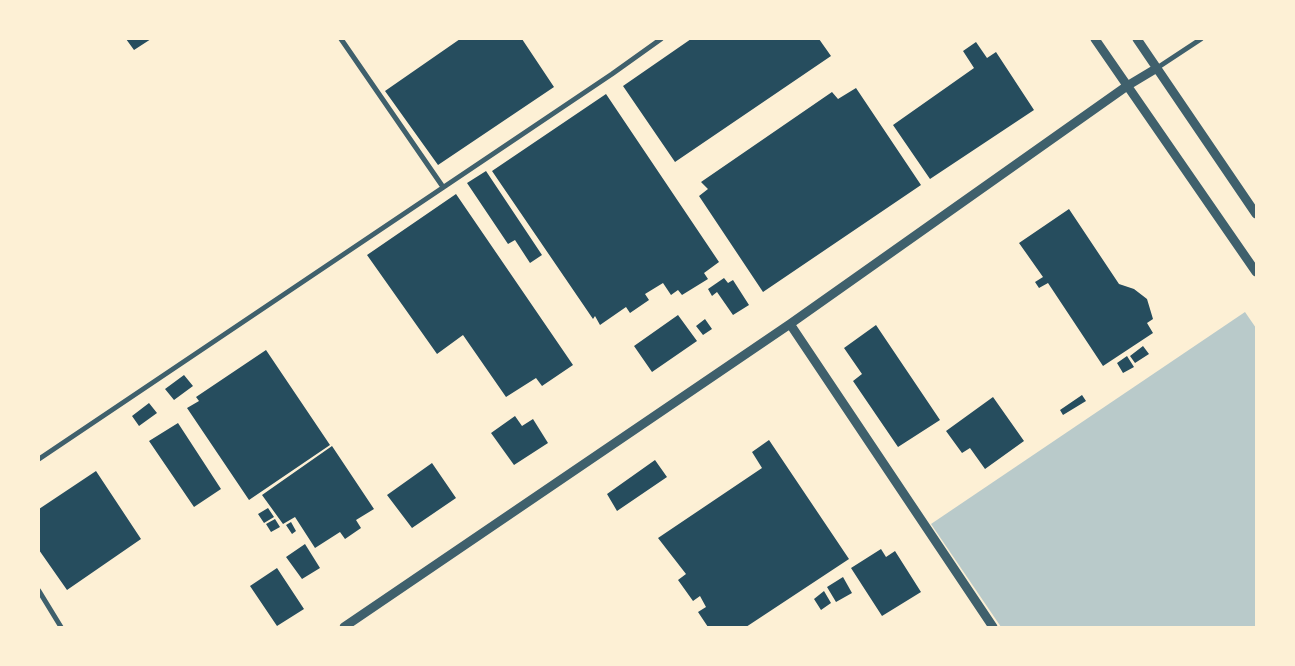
<!DOCTYPE html>
<style>
body{margin:0}
#map{position:relative;width:1295px;height:666px;overflow:hidden;background:#fdf0d5;font-family:Cabin,sans-serif}
canvas{display:block}
.frame{position:absolute;inset:0;border:40px solid #fdf0d5;pointer-events:none}
</style>
<div id="map">
<canvas width="1295" height="666"></canvas>
<div class="frame"></div>
</div>
<script>
const context = document.querySelector('canvas').getContext('2d');
context.lineJoin = 'round';
function fillPath(path, color) { context.fillStyle = color; context.fill(path, 'evenodd'); }
const shape = rows => new Path2D(rows.map(r => 'M' + r).join(''));
function strokePath(path, color, width, dash) { context.strokeStyle = color; context.lineWidth = width; context.lineCap = dash ? 'butt' : 'round'; context.setLineDash(dash || []); context.stroke(path); }
const green = shape([
 [1245,312,1256,328,1256,627,1001,627,931,524]
]);
const building = shape([
 [126,39,151,39,134,50],
 [460,39,522,39,554,87,438,165,385,91],
 [691,39,819,39,831,56,675,162,623,86],
 [976,42,987,58,996,52,1034,110,930,179,893,125,974,68,963,51],
 [856,88,921,185,763,292,699,196,708,189,701,182,832,92,838,99],
 [606,94,719,262,704,273,708,279,682,295,678,290,671,295,663,283,645,294,649,300,630,313,626,307,600,325,595,316,593,319,492,171],
 [486,171,542,255,530,263,515,240,508,244,467,183],
 [456,194,573,365,542,386,536,378,506,397,463,335,437,354,367,255],
 [1069,209,1119,284,1134,289,1147,299,1153,319,1147,323,1153,333,1103,366,1048,283,1039,288,1035,282,1043,277,1019,243],
 [724,278,728,283,733,280,749,305,733,315,717,292,712,296,708,289],
 [678,315,697,341,652,372,634,346],
 [705,319,712,329,703,335,696,326],
 [876,325,940,420,898,447,853,381,862,374,844,348],
 [1143,346,1149,354,1135,363,1130,356],
 [266,350,330,445,249,500,187,408,199,401,196,397],
 [1127,356,1134,367,1123,373,1117,363],
 [184,375,193,386,174,400,165,389],
 [1082,395,1086,401,1063,415,1060,410],
 [993,397,1024,441,985,469,970,448,962,453,946,431],
 [149,403,157,413,139,426,132,416],
 [515,416,522,426,533,419,548,443,514,465,491,433],
 [178,423,221,489,194,507,149,441],
 [769,440,849,559,746,627,708,627,698,612,706,607,700,596,693,601,678,580,686,574,658,538,762,468,752,452],
 [332,446,374,509,356,520,361,528,345,539,340,532,315,548,295,517,283,524,262,495],
 [655,460,667,477,617,511,607,494],
 [432,463,456,498,412,528,387,495],
 [96,471,141,539,67,590,39,550,39,509],
 [268,508,274,517,264,523,258,514],
 [275,519,280,527,271,532,266,524],
 [291,522,296,531,292,534,286,525],
 [305,544,320,568,302,579,286,557],
 [881,549,886,557,895,551,921,592,882,616,851,568],
 [277,568,304,609,277,626,250,586],
 [843,577,852,593,836,602,827,587],
 [824,591,831,603,821,610,814,599]
]);
const minor = shape([
 [341,39,443,187],
 [1157,68,1201,39],
 [39,459,612,74,661,39],
 [39,591,61,627]
]);
const tertiary = shape([
 [1095,39,1256,272],
 [1137,39,1256,214],
 [790,324,993,627],
 [344,627,790,324,1127,86,1157,68]
]);
fillPath(green, '#b9caca');
fillPath(building, '#264d5e');
strokePath(minor, '#3f606c', 5);
strokePath(tertiary, '#3f606c', 9);
</script>
